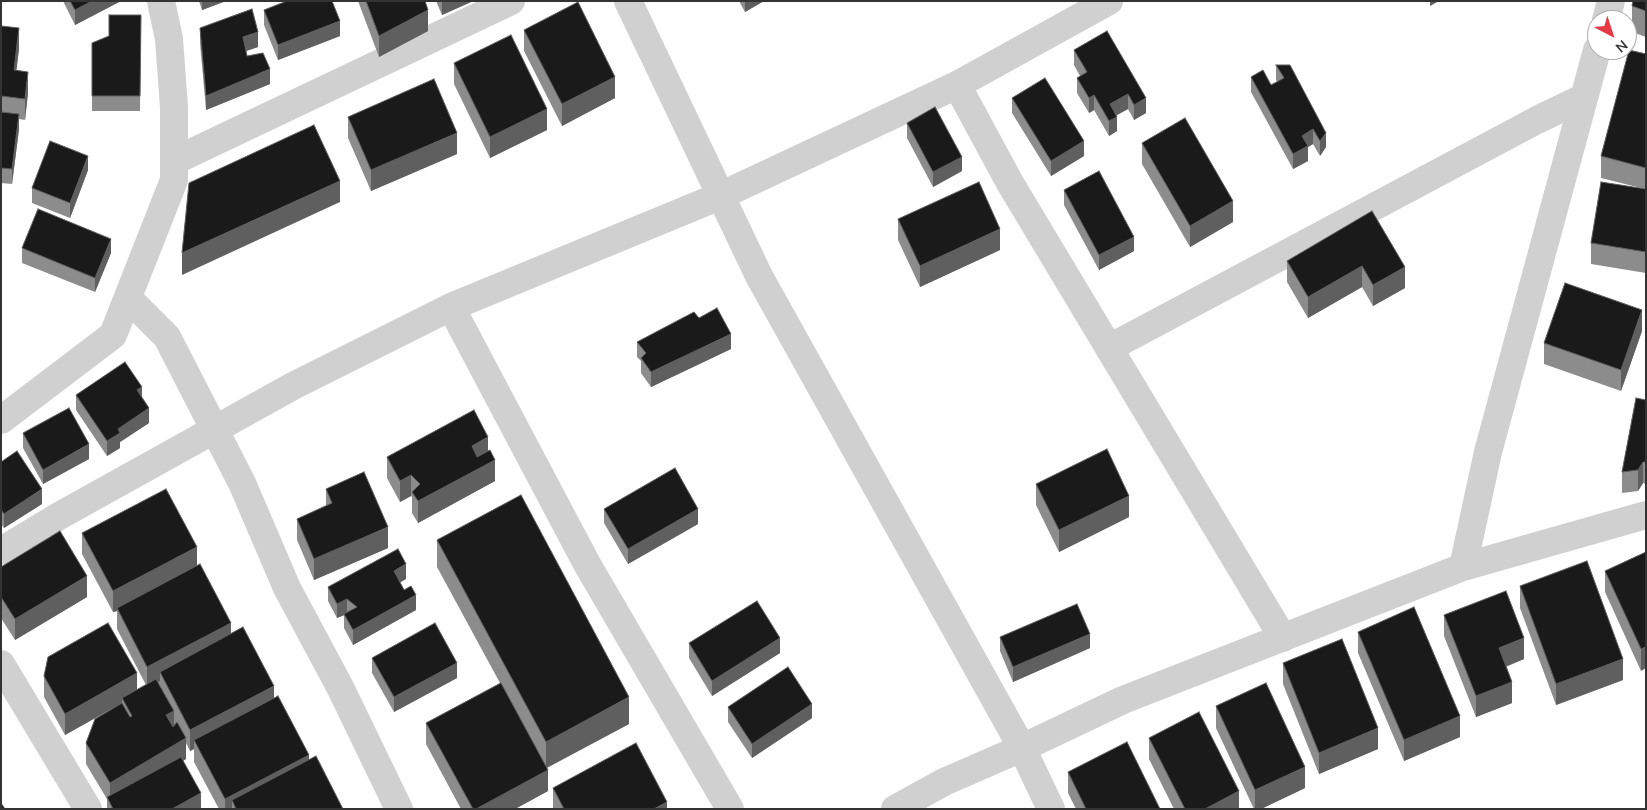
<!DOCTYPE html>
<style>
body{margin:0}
#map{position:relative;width:1647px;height:810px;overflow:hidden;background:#fff;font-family:"Nunito Sans",sans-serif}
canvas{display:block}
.frame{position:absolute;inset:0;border:2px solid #333;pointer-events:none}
.north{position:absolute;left:1587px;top:10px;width:50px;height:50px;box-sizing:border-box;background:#fff;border:1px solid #adadad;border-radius:50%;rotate:140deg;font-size:14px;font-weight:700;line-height:20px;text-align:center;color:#333}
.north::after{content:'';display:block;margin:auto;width:18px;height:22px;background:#e63946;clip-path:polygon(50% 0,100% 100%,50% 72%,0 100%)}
</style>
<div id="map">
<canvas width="1647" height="810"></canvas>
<div class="frame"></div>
<div class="north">N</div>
</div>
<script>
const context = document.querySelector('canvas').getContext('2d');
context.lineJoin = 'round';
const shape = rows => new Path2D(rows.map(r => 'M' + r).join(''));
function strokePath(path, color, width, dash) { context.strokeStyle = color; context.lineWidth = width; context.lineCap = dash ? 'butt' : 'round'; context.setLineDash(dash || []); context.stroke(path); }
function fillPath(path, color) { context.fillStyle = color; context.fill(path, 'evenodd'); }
const minor = shape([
 [628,1,759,276,1022,748,1051,809],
 [1606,20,1611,1],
 [957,85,1010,183,1283,638],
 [174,161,511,1],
 [128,298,167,337,242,483,287,588,341,689,399,809],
 [451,307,587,564,730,809],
 [1109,348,1537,120,1583,98],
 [1,420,113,335,174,180,174,107,169,39,161,1],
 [1,551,59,516,293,386,451,307,720,196,957,85,1109,1],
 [1463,567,1488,452,1597,50],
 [1,664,88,809],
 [895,809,944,782,1022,748,1123,700,1463,567,1646,515]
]);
const wall = shape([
 [63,1,121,1,75,25],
 [199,1,226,1,202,10],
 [358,1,425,1,428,31,379,57],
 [436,1,471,1,471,2,442,15],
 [739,1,764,1,745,12],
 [1646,1,1646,37,1632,32,1632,6],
 [264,10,340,36,278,60,264,25],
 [141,15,140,111,92,111,92,43,109,36],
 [1,26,19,49,16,70,28,93,25,120,19,119,19,129,12,184,1,183],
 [200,28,258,47,246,51,247,56,270,84,206,110,200,43],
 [524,30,615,98,562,126,524,51],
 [1107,31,1146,113,1134,120,1128,109,1116,115,1117,131,1109,136,1094,110,1089,113,1077,93,1077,78,1080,76,1074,65,1074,50],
 [1646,54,1646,273,1591,264,1591,243,1645,189,1601,178,1601,156],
 [454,63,547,130,490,158,454,84],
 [1276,65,1326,147,1320,156,1313,144,1308,147,1308,161,1293,169,1251,92,1251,77,1271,85,1277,82,1276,80],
 [1012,98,1084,156,1051,176,1012,113],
 [348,117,457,154,371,191,348,138],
 [907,123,962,171,933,187,907,138],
 [1142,143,1233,222,1190,247,1142,164],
 [88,170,70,218,32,203,32,188],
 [1064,190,1134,251,1099,270,1064,205],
 [1372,211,1405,288,1373,306,1362,287,1308,318,1287,282,1287,261],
 [898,219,1000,250,920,287,898,240],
 [22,248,111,253,95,292,22,263],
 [1642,331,1621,391,1544,364,1544,343],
 [637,342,731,349,651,387,641,373,641,361,637,357],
 [76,395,142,398,149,423,120,442,120,448,107,456,76,410],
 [1646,400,1646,484,1643,483,1638,491,1622,493,1622,472],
 [23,433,89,459,43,484,23,448],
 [488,451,495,481,418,523,412,513,412,497,411,496,400,502,387,478,387,457],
 [1,462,42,504,4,528,1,524],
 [1036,484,1129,517,1059,552,1036,505],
 [326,489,388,548,314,580,297,540,297,519,326,506],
 [604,509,698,524,628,564,604,523],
 [82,533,197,565,231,634,274,698,309,760,343,809,219,809,194,762,194,749,190,751,186,743,186,759,183,761,201,808,199,809,107,809,107,799,86,764,86,743,122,703,65,735,44,697,44,676,137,690,146,685,117,629,117,611,113,612,82,554],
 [437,540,629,724,547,768,548,791,515,809,461,809,426,744,426,723,500,683,437,567],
 [1646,552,1641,671,1605,592,1605,571],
 [1,567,87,597,15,640,1,618],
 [406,579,400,582,416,610,353,645,344,628,344,615,337,618,328,601,328,587],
 [1520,586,1623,680,1556,705,1520,608],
 [1444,615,1524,659,1506,667,1512,703,1476,717,1444,636],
 [1358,632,1460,737,1404,761,1358,653],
 [1000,637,1090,648,1013,682,1000,651],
 [689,643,780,653,712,696,689,658],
 [372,658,457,678,394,712,372,673],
 [1283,663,1378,749,1319,774,1283,684],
 [1216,706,1305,788,1261,809,1254,809,1216,728],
 [728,707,812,718,752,758,728,722],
 [1149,738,1239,809,1174,809,1149,759],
 [1068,772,1160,809,1076,809,1068,793],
 [553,788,667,809,553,809]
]);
const shadedWall = shape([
 [92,1,121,1,75,25,75,10],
 [202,1,226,1,202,10],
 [442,1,471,1,471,2,442,15],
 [745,1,764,1,745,12],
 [1430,1,1439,1,1430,6],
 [428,10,428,31,379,57,379,36],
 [340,21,340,36,278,60,278,45],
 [19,28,19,49,14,91,14,70],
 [258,32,258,47,243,52,243,37],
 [270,69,270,84,206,110,206,96],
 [28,72,28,93,25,120,25,99],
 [615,77,615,98,562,126,562,104],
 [1128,94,1128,109,1110,119,1110,104],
 [1094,95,1094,110,1089,113,1089,98],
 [1146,98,1146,113,1134,120,1134,105],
 [547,109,547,130,490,158,490,137],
 [19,114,19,129,12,184,12,169],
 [1117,117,1117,131,1109,136,1109,121],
 [1313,129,1313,144,1308,147,1308,161,1293,169,1293,154,1302,136],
 [457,133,457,154,371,191,371,170],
 [1326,133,1326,147,1320,156,1320,141],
 [1084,141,1084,156,1051,176,1051,161],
 [88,156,88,170,70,218,70,203],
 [962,157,962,171,933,187,933,172],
 [340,181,340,202,182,275,182,253],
 [1233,201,1233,222,1190,247,1190,226],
 [1000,229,1000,250,920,287,920,266],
 [1134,237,1134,251,1099,270,1099,255],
 [111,239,111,253,95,292,95,278],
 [1362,266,1362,287,1308,318,1308,297],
 [1405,267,1405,288,1373,306,1373,285],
 [1642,310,1642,331,1621,391,1621,370],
 [731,334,731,349,651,387,651,372],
 [142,387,142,402,137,390],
 [149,408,149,423,120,442,120,448,107,456,107,441,118,429],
 [488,437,488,458,472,467,472,446],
 [89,444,89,459,43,484,43,470],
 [495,460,495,481,418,523,418,501],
 [1643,462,1643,483,1638,491,1638,470],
 [411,475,411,496,400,502,400,481],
 [42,489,42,504,4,528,4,514],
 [1129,496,1129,517,1059,552,1059,530],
 [698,509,698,524,628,564,628,549],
 [388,527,388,548,314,580,314,559],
 [197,547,197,569,117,608,117,611,113,612,113,591],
 [406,564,406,579,394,586,394,571],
 [87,576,87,597,15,640,15,619],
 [416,595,416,610,353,645,353,630],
 [347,599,347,614,337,618,337,604],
 [231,623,231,644,160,672,160,681,147,688,147,667],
 [1090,634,1090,648,1013,682,1013,667],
 [780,638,780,653,712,696,712,681],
 [1524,638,1524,659,1499,669,1499,648],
 [1646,647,1646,668,1641,671,1641,649],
 [1623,659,1623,680,1556,705,1556,684],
 [457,663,457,678,394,712,394,697],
 [137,673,137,694,122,698,122,703,65,735,65,714],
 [1512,682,1512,703,1476,717,1476,696],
 [274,686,274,707,194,740,194,749,190,751,190,730],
 [629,697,629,724,546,768,546,742],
 [812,704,812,718,752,758,752,744],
 [174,711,174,732,166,715],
 [1460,716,1460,737,1404,761,1404,740],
 [1378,728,1378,749,1319,774,1319,753],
 [186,738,186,759,110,804,110,783],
 [309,755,309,776,232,800,232,809,225,809,225,799],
 [1305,767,1305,788,1261,809,1255,809,1255,790],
 [548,770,548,791,515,809,476,809],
 [1239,791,1239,809,1205,809],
 [201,793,201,808,199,809,172,809],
 [667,802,667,809,654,809]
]);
const building = shape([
 [70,1,92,1,75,10,70,1],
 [287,1,332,1,340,21,278,45,264,10,287,1],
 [366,1,425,1,428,10,379,36,366,1],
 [1633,1,1646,1,1646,11,1632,6,1633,1],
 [578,2,615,77,562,104,524,30,578,2],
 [252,9,258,32,243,37,247,56,263,53,270,69,206,96,200,28,252,9],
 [109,15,141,15,140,96,92,96,92,43,109,36,109,15],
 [1,26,19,28,14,70,28,72,25,99,1,96,1,26],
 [1107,31,1146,98,1134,105,1128,94,1110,104,1117,117,1109,121,1094,95,1089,98,1077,78,1087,72,1074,50,1107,31],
 [511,35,547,109,490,137,454,63,511,35],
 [1629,50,1646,54,1646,168,1601,156,1629,50],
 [1276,65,1290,65,1326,133,1320,141,1313,129,1302,136,1308,146,1293,154,1251,77,1263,70,1271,85,1284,78,1276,65],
 [1045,78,1084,141,1051,161,1012,98,1045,78],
 [434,79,457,133,371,170,348,117,434,79],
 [935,107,962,157,933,172,907,123,935,107],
 [1,112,19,114,12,169,1,168,1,112],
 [1185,118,1233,201,1190,226,1142,143,1185,118],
 [314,125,340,181,182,253,189,183,314,125],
 [50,141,88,156,70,203,32,188,50,141],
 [1099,171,1134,237,1099,255,1064,190,1099,171],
 [979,182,1000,229,920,266,898,219,979,182],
 [1601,182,1646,189,1646,252,1591,243,1601,182],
 [38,209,111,239,95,278,22,248,38,209],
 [1372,211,1405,267,1373,285,1362,266,1308,297,1287,261,1372,211],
 [1565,283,1642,310,1621,370,1544,343,1565,283],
 [717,308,731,334,651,372,641,358,646,353,637,342,694,312,699,318,717,308],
 [125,362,142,387,137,390,149,408,118,429,120,433,107,441,76,395,125,362],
 [1636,398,1646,400,1646,462,1643,462,1638,470,1622,472,1636,398],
 [69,408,89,444,43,470,23,433,69,408],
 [474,410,488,437,472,446,477,457,490,450,495,460,418,501,412,492,420,484,411,475,400,481,387,457,474,410],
 [1107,449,1129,496,1059,530,1036,484,1107,449],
 [17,451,42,489,4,514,1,509,1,462,17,451],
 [675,468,698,509,628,549,604,509,675,468],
 [364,472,388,527,314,559,297,519,332,503,326,489,364,472],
 [166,489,197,547,113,591,82,533,166,489],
 [521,495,629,697,546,742,437,540,521,495],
 [60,531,87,576,15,619,1,597,1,567,60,531],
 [398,549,406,564,394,571,404,590,411,586,416,595,353,630,344,614,357,607,347,599,337,604,328,587,398,549],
 [1646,552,1646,647,1641,649,1605,571,1646,552],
 [1587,561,1623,659,1556,684,1520,586,1587,561],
 [200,564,231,623,147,667,117,608,200,564],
 [1506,591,1524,638,1499,648,1512,682,1476,696,1444,615,1506,591],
 [757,601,780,638,712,681,689,643,757,601],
 [1077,604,1090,634,1013,667,1000,637,1077,604],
 [1414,607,1460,716,1404,740,1358,632,1414,607],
 [108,623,137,673,65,714,44,676,48,657,108,623],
 [435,623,457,663,394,697,372,658,435,623],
 [243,627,274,686,190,730,160,672,243,627],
 [1342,639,1378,728,1319,753,1283,663,1342,639],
 [788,667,812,704,752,744,728,707,788,667],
 [156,679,174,711,166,715,173,727,177,722,186,738,110,783,86,743,95,719,122,703,130,717,132,716,122,698,156,679],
 [501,683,548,770,476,809,473,809,426,723,501,683],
 [1266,683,1305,767,1255,790,1216,706,1266,683],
 [278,696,309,755,225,799,194,740,278,696],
 [1199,712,1239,791,1205,809,1185,809,1149,738,1199,712],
 [1127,742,1160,809,1086,809,1068,772,1127,742],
 [636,743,667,802,654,809,564,809,553,788,636,743],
 [316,756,343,809,236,809,232,800,316,756],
 [181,757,201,793,172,809,113,809,107,797,181,757],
 [1,803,5,809,1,809,1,803]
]);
strokePath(minor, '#d0d0d0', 28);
fillPath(wall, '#8c8c8c');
fillPath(shadedWall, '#5f5f5f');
fillPath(building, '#1a1a1a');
strokePath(building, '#5f5f5f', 1);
</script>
